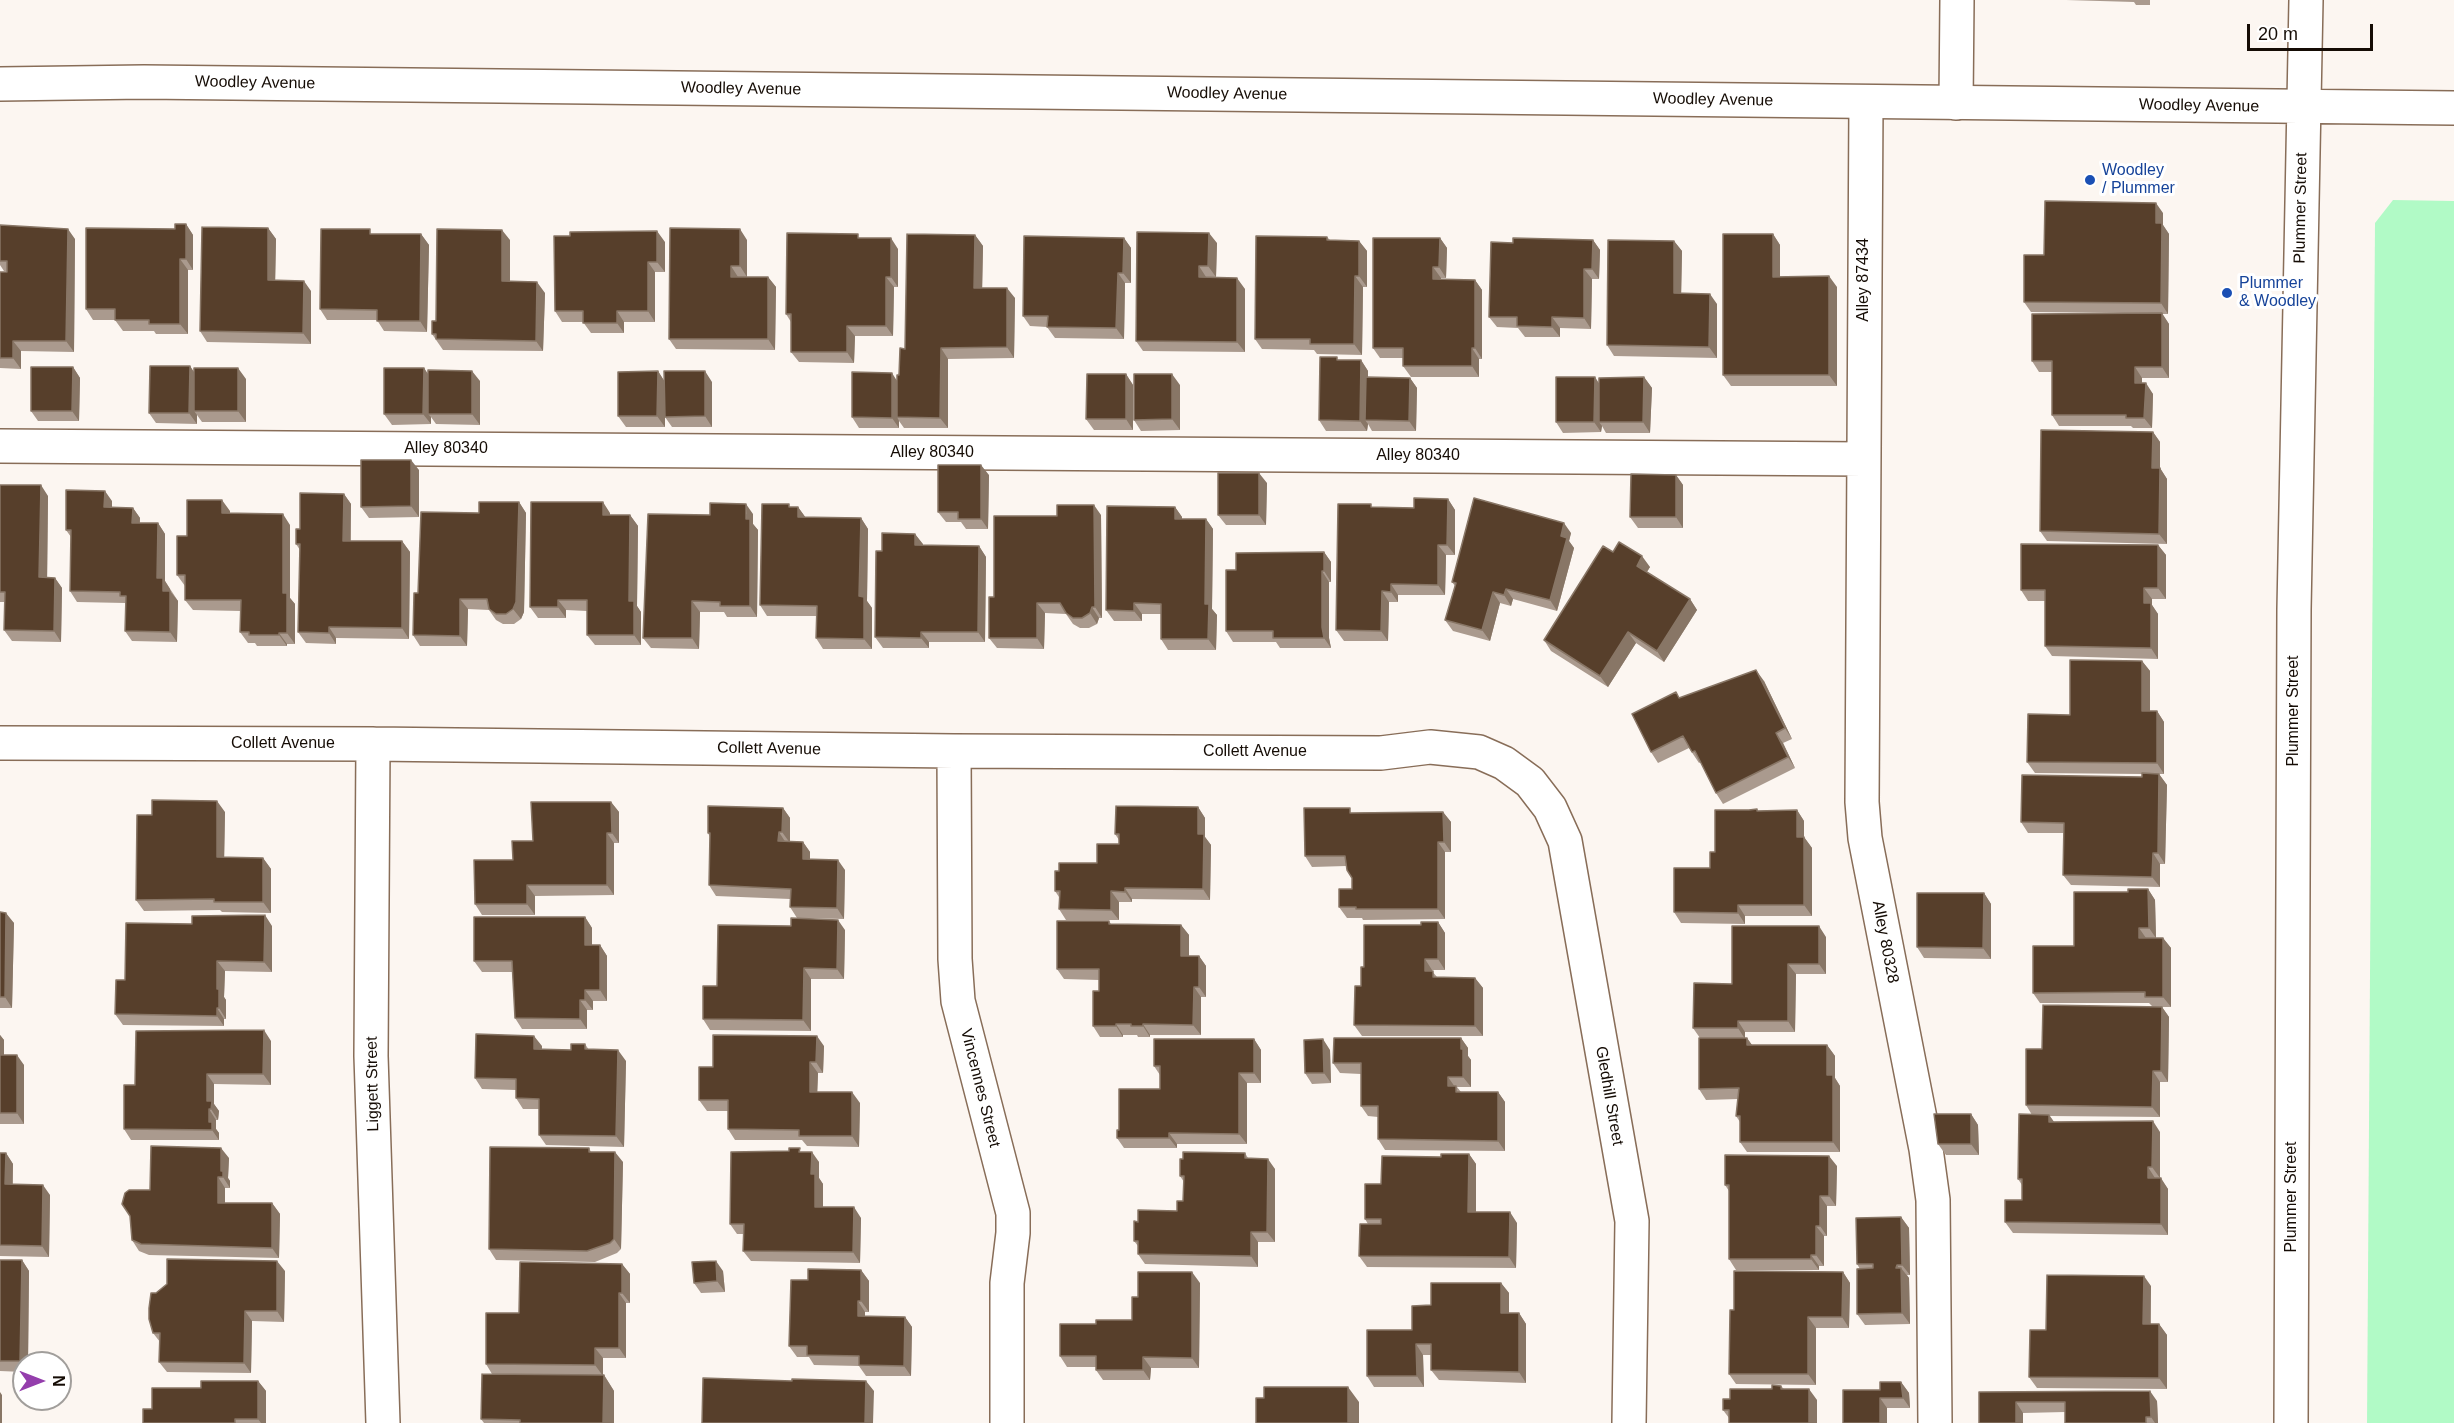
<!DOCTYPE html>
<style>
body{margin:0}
#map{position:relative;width:2454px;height:1423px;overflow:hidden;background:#fcf6f1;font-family:Helvetica,sans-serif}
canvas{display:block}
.north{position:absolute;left:12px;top:1351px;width:60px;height:60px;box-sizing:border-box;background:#fff;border:2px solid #a19e9b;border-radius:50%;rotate:90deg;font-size:16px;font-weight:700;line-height:24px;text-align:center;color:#150c05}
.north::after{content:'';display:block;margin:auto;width:21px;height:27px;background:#943eac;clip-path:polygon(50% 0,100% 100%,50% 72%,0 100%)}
.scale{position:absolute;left:2247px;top:24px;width:126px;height:27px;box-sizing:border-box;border:3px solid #150c05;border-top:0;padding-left:8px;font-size:18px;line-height:21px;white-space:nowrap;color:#150c05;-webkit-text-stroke:4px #fff;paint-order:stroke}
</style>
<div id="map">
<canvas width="2454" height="1423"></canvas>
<div class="north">N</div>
<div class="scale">20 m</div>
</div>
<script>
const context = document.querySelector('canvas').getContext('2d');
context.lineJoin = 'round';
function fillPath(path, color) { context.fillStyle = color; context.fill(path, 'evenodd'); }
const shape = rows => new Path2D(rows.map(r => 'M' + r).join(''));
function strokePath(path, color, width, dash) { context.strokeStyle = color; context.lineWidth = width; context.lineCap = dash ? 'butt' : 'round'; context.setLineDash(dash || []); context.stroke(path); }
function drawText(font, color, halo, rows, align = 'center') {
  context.font = font + ' Helvetica,sans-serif'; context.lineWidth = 6; context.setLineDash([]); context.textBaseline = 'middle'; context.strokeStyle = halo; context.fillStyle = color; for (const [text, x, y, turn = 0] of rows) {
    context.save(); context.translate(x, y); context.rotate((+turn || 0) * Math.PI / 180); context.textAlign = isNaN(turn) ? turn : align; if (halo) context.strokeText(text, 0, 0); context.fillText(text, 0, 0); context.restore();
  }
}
const green = shape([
 [2393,200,2454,201,2454,1423,2367,1423,2375,223]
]);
const minor = shape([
 [1866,102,1862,802,1865,838,1926,1149,1933,1200,1935,1423],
 [1956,103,1957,0],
 [0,446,1863,459],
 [0,743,373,744,954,751,1381,753,1430,747,1479,752,1504,763,1530,782,1550,808,1565,841,1632,1221,1629,1423],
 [373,744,371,1056,383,1423],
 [954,751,955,959,958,1001,1013,1213,1013,1233,1007,1283,1007,1423]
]);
const major = shape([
 [0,84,144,82,2454,108],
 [2291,1423,2294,609,2306,0]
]);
const wall = shape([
 [2066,0,2150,0,2150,5,2136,5,2134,2],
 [2163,213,2163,225,2169,234,2168,314,2162,314,2169,324,2169,378,2142,378,2142,383,2153,394,2152,428,2133,428,2131,426,2059,426,2052,415,2052,372,2039,372,2032,361,2124,313,2031,312,2024,302,2044,255],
 [186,224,193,235,193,270,188,270,188,334,156,334,154,331,123,331,115,320,93,320,86,309,175,229],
 [0,225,75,239,74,352,21,351,21,369,0,368,0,272,7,272,7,271,4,271,0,265],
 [268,228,276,239,275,280,311,291,311,344,207,342,200,331],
 [421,234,429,245,427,332,384,331,377,320,327,320,320,309],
 [1773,234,1780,245,1780,277,1837,287,1837,386,1731,386,1723,375],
 [975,235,983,246,982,288,1015,298,1014,358,948,359,948,428,904,428,899,421,899,428,859,428,852,417,897,380,905,349],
 [1327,237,1330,240,1359,241,1367,251,1367,287,1363,287,1362,355,1317,354,1314,350,1262,349,1255,339],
 [861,238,898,249,898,287,894,287,893,336,855,336,854,363,799,362,791,352,791,322,786,314],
 [1124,238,1131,248,1131,283,1125,283,1124,339,1055,338,1047,327,1030,326,1023,316],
 [1440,238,1447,248,1446,278,1441,278,1441,279,1475,280,1482,290,1482,359,1479,359,1479,377,1411,377,1403,366,1403,358,1380,358,1373,348],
 [510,240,510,282,545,293,543,351,443,350,432,334,436,321],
 [747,240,747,277,768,277,776,287,775,350,676,349,669,339],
 [1593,240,1600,250,1599,279,1592,279,1591,329,1560,328,1560,337,1525,337,1518,328,1497,327,1489,317,1513,243],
 [1674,241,1682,251,1681,293,1717,304,1717,358,1614,356,1607,345],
 [665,242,665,272,655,272,655,322,624,322,624,333,591,333,583,322,562,322,555,311],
 [1217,243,1216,277,1206,277,1245,289,1245,352,1143,351,1136,341],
 [1339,360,1361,360,1368,371,1368,377,1410,378,1417,388,1416,431,1372,431,1368,424,1367,431,1326,431,1319,420],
 [190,366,194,372,246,379,246,422,202,422,197,415,197,424,156,423,149,413],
 [73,367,80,378,79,421,38,421,31,411],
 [424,368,428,374,480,381,480,425,436,424,431,417,431,424,392,425,384,414],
 [658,371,664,381,712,382,712,427,672,427,665,417,665,414,665,427,626,427,618,416],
 [1126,374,1133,385,1133,430,1094,430,1086,419],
 [1644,377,1652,388,1650,433,1606,433,1602,426,1601,432,1563,433,1556,422,1599,383],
 [1180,385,1180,430,1141,431,1134,420],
 [2153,432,2160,442,2160,468,2167,479,2167,544,2047,541,2040,531],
 [419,470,419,517,369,518,361,507],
 [989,475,988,529,966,529,961,522,946,522,938,512],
 [1676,475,1683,485,1683,528,1638,528,1630,517],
 [1267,483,1266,525,1226,525,1218,515],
 [0,485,48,496,47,578,55,578,62,588,61,642,12,641,4,630,5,602,0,602],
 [344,494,351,504,351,541,402,541,410,552,409,639,336,638,336,644,306,643,298,632,300,550,296,544,300,529],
 [1448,499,1455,510,1455,555,1446,555,1445,595,1398,595,1398,602,1389,602,1388,641,1344,641,1336,630,1373,507,1414,508],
 [112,501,112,507,133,508,140,518,140,523,158,523,165,534,165,581,178,601,177,642,132,641,125,631,125,603,77,602,70,591,71,537,66,530],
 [519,502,526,513,524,612,521,619,514,624,503,624,496,620,489,610,468,609,467,646,420,646,413,635,418,593],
 [791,507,798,507,805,517,861,518,868,529,867,601,872,608,872,649,823,649,816,638,816,616,767,616,760,605],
 [1175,507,1182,517,1182,519,1206,519,1213,529,1212,609,1217,615,1216,650,1168,650,1161,639,1161,614,1142,614,1142,621,1114,621,1106,610],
 [230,511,230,514,290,525,290,598,295,604,295,644,287,644,287,646,257,646,255,643,248,643,240,632,241,611,193,610,185,600,185,586,177,575,187,536],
 [610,513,610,515,630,515,638,526,637,606,641,612,641,645,595,645,587,635,587,611,566,610,566,618,538,618,530,607],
 [753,514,753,524,758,530,757,617,727,617,724,612,700,612,699,649,651,648,643,638,710,515],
 [1101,515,1102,618,1099,618,1097,624,1089,628,1080,628,1073,624,1066,614,1045,613,1044,649,997,648,989,638,994,597,1057,516],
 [1571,533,1569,541,1574,548,1557,611,1513,599,1511,606,1500,603,1490,641,1453,631,1445,620,1455,586,1452,582],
 [915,534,923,545,979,546,986,557,985,642,929,642,929,648,883,648,875,637,882,551],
 [2158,545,2166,555,2166,599,2152,599,2152,605,2158,614,2158,659,2052,656,2045,646,2045,601,2028,601,2021,590],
 [1324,552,1331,562,1331,582,1329,582,1329,638,1331,648,1280,648,1276,642,1233,642,1226,631,1236,570],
 [1613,552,1650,567,1647,572,1690,599,1697,610,1664,662,1636,643,1608,687,1551,651,1544,640],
 [2142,661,2150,671,2150,711,2157,711,2164,722,2164,774,2159,774,2167,785,2165,864,2160,864,2160,887,2071,885,2063,875,2064,833,2028,833,2021,822,2142,777,2142,774,2035,773,2027,762,2070,715],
 [1764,681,1792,739,1783,743,1795,768,1723,804,1716,793,1701,762,1699,763,1689,748,1658,763,1651,752,1680,698],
 [611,802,619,812,619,843,614,843,614,895,535,896,535,915,482,915,475,904,513,860,533,841],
 [1198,807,1205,818,1205,837,1211,845,1210,900,1132,899,1132,902,1119,902,1119,920,1066,920,1059,909,1059,897,1055,891,1059,871,1097,863,1119,844,1119,840,1115,834],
 [783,808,790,818,790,841,803,842,810,852,810,859,845,870,844,919,797,918,790,907,790,899,716,896,709,885,710,837,708,833],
 [1757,809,1758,811,1797,810,1804,821,1804,837,1812,848,1812,916,1745,916,1745,924,1681,923,1674,912,1710,868,1715,852,1749,810],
 [225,812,224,858,263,858,271,869,271,913,222,912,220,910,144,911,136,900,152,815],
 [1443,812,1451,822,1451,852,1445,852,1445,919,1363,920,1362,918,1347,918,1339,907,1352,889,1352,878,1346,866,1312,867,1305,856,1353,813],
 [2148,889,2155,900,2156,938,2163,938,2171,948,2171,1007,2162,1007,2169,1017,2168,1082,2160,1082,2160,1117,2050,1116,2054,1122,2160,1132,2160,1178,2168,1189,2168,1235,2013,1233,2005,1222,2022,1200,2022,1185,2018,1179,2032,1115,2026,1105,2042,1049,2152,1006,2149,1003,2040,1003,2033,993,2074,946,2128,892],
 [1984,893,1991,904,1991,959,1924,958,1917,947],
 [0,912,14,923,12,1008,0,1008],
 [585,917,592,928,592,945,600,945,607,956,607,1001,593,1001,593,1010,587,1010,587,1029,522,1029,515,1018,513,972,482,972,474,961],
 [1109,921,1111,924,1181,925,1189,935,1189,956,1199,956,1206,966,1206,997,1201,997,1201,1035,1150,1035,1150,1037,1138,1037,1137,1035,1123,1035,1123,1037,1100,1037,1093,1026,1099,991,1099,980,1064,979,1057,969],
 [1438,922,1445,933,1445,970,1432,970,1432,971,1437,977,1475,978,1483,988,1483,1036,1362,1036,1354,1025,1361,986,1421,925],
 [272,926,272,972,225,971,224,997,226,1000,226,1019,224,1019,224,1026,123,1025,115,1014,125,980],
 [845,930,844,979,811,979,811,1031,710,1030,703,1019,717,986],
 [1826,937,1826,974,1796,974,1795,1032,1745,1032,1745,1038,1747,1038,1752,1045,1827,1045,1835,1056,1835,1078,1840,1086,1840,1152,1747,1152,1740,1142,1740,1122,1736,1116,1738,1099,1706,1100,1699,1089,1700,1038,1693,1028,1732,984],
 [0,1035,4,1040,4,1055,24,1065,24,1124,0,1124],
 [1461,1038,1468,1048,1468,1056,1471,1060,1471,1087,1457,1087,1461,1092,1498,1092,1505,1102,1505,1151,1385,1150,1378,1139,1378,1117,1368,1116,1361,1106,1361,1074,1340,1073,1333,1063],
 [1254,1039,1261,1050,1261,1083,1247,1083,1247,1144,1177,1144,1177,1148,1124,1148,1117,1138,1160,1089,1160,1075,1154,1066],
 [271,1041,271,1085,214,1084,214,1104,219,1111,218,1120,216,1120,216,1129,219,1133,219,1140,131,1140,124,1129,135,1085],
 [585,1044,589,1050,626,1061,624,1147,546,1145,539,1135,539,1109,523,1109,516,1098,516,1090,482,1089,475,1078,542,1046,542,1049,571,1050],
 [824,1046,823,1073,818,1073,817,1092,860,1103,859,1147,807,1146,802,1140,735,1140,728,1129,728,1111,707,1111,699,1100,713,1067],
 [1330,1050,1331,1083,1312,1084,1305,1073],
 [1971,1114,1978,1125,1979,1155,1946,1155,1938,1144],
 [589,1148,591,1152,623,1162,621,1249,617,1253,595,1262,496,1260,489,1249],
 [803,1152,819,1162,819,1178,823,1184,823,1207,861,1218,860,1263,751,1261,743,1251,744,1234,737,1234,730,1224],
 [0,1153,6,1153,13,1164,13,1184,50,1195,49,1257,0,1256],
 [1245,1153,1248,1158,1275,1169,1275,1242,1258,1242,1258,1267,1145,1264,1138,1254,1138,1246,1134,1241,1138,1222,1177,1211,1183,1201,1184,1182,1180,1176],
 [1469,1154,1476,1164,1476,1212,1517,1223,1516,1268,1367,1267,1359,1256,1368,1224,1365,1219,1381,1184,1441,1157],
 [229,1158,228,1178,230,1181,230,1188,225,1188,225,1203,272,1203,280,1214,279,1258,149,1255,139,1251,132,1240],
 [1837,1166,1836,1206,1827,1206,1827,1236,1824,1236,1824,1266,1819,1266,1819,1270,1736,1270,1729,1259,1729,1191,1725,1185],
 [1901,1217,1909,1228,1910,1275,1907,1275,1909,1278,1910,1324,1865,1325,1857,1314,1860,1269,1857,1264],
 [0,1260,22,1260,29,1271,28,1363,24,1363,24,1372,0,1371],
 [622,1264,630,1274,630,1303,626,1303,626,1358,603,1358,603,1375,604,1375,614,1391,614,1423,484,1423,481,1419,492,1374,486,1364,519,1313],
 [861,1270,869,1281,869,1312,865,1312,865,1316,905,1317,912,1327,911,1376,866,1376,859,1366,814,1365,809,1357,797,1357,789,1346,808,1280],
 [285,1271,284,1322,252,1321,251,1373,167,1372,159,1362,160,1342,153,1333,156,1293],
 [723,1271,725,1292,701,1293,694,1283],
 [1843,1272,1850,1283,1849,1328,1816,1328,1816,1385,1736,1384,1729,1374,1734,1310],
 [1200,1283,1199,1368,1151,1368,1150,1380,1103,1380,1096,1370,1096,1367,1067,1367,1060,1356,1096,1324,1132,1320,1138,1297],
 [1501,1283,1509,1293,1509,1313,1519,1313,1526,1324,1526,1383,1439,1380,1431,1370,1431,1355,1423,1355,1424,1387,1374,1387,1367,1376,1412,1330,1431,1305],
 [2151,1286,2151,1324,2159,1324,2167,1335,2167,1389,2037,1388,2029,1377,2046,1330],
 [258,1381,266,1391,266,1423,143,1423,152,1409,201,1388],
 [1901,1382,1909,1393,1910,1408,1887,1408,1887,1423,1843,1423,1880,1390],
 [1781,1386,1784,1389,1817,1400,1817,1423,1729,1418,1723,1410,1730,1399],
 [1979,1392,2157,1401,2158,1423,2065,1423,2065,1412,2023,1413,2023,1423]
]);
const shadedWall = shape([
 [2156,203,2163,213,2163,225,2169,234,2168,314,2161,303,2156,223],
 [186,224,193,235,193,270,186,259],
 [268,228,276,239,275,291,268,280],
 [68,229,75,239,74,352,66,341],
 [740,229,747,240,747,277,740,266],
 [502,230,510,240,510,292,502,281],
 [657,231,665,242,665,272,657,262],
 [1209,233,1217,243,1216,277,1208,266],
 [421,234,429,245,427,332,420,321],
 [1773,234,1780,245,1780,287,1773,277],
 [975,235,983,246,982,298,974,288],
 [891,238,898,249,898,287,891,277],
 [1124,238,1131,248,1131,283,1123,273],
 [1440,238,1447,248,1446,278,1439,267],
 [1593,240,1600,250,1599,279,1592,269],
 [1359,241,1367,251,1367,287,1359,276],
 [1674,241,1682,251,1681,304,1674,293],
 [180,259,188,270,188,334,180,324],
 [648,262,655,272,655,322,648,311],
 [731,266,738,277,731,277],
 [1199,266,1206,277,1206,288,1199,277],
 [1433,267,1441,278,1441,290,1433,279],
 [1584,269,1592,279,1591,329,1584,318],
 [1118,273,1125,283,1124,339,1116,328],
 [1355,276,1363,287,1362,355,1354,344],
 [1829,276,1837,287,1837,386,1829,375],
 [768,277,776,287,775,350,768,339],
 [886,277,894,287,893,336,886,326],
 [1237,278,1245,289,1245,352,1237,342],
 [1475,280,1482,290,1482,359,1475,348],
 [304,281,311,291,311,344,303,333],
 [537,282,545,293,543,351,536,341],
 [1007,288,1015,298,1014,358,1007,347],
 [1710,294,1717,304,1717,358,1709,347],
 [617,311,624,322,624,333,617,323],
 [2162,313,2169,324,2169,378,2162,367],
 [1552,317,1560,328,1560,337,1552,327],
 [847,326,855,336,854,363,847,352],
 [13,341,21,351,21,369,13,358],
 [941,348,948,359,948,428,940,418],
 [1472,348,1479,359,1479,377,1472,366],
 [1361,360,1368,371,1368,420,1365,420,1368,424,1367,431,1360,421],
 [190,366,197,377,194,411,197,415,197,424,189,413],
 [73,367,80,378,79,421,72,411],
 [2135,367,2142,378,2142,394,2135,383],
 [238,368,246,379,246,422,238,411],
 [424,368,431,379,428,414,431,417,431,424,423,414],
 [472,371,480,381,480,425,472,414],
 [658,371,665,382,665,427,657,416],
 [705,371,712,382,712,427,705,416],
 [892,373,899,384,897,417,899,421,899,428,892,418],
 [1126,374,1133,385,1133,430,1126,419],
 [1172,374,1180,385,1180,430,1172,419],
 [1595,377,1602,388,1599,422,1602,426,1601,432,1594,422],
 [1644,377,1652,388,1650,433,1643,422],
 [1410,378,1417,388,1416,431,1409,421],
 [2146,383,2153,394,2152,428,2144,418],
 [2153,432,2160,442,2160,479,2152,468],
 [411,460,419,470,419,517,411,506],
 [981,465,989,475,988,529,981,519],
 [2160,468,2167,479,2167,544,2159,534],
 [1259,473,1267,483,1266,525,1259,515],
 [1676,475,1683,485,1683,528,1676,517],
 [41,485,48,496,47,588,39,577],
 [105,491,112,501,112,518,104,507],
 [344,494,351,504,350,551,343,541],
 [1448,499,1455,510,1455,555,1447,545],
 [222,500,230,511,230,524,222,513],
 [519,502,526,513,524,612,521,619,513,609],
 [603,502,610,513,610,526,603,515],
 [746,504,753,514,753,524,758,530,757,617,750,606],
 [1094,505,1101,515,1102,618,1095,607],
 [798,507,806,518,798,517],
 [1175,507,1182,517,1182,529,1175,519],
 [133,508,140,518,139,533,132,523],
 [283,514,290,525,290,598,295,604,295,644,287,633,283,593],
 [630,515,638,526,637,606,641,612,641,645,634,635,629,601],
 [861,518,868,529,867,601,872,608,872,649,864,639,859,596],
 [1206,519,1213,529,1212,609,1217,615,1216,650,1208,639,1205,604],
 [158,523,165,534,165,581,170,589,170,601,163,591,157,578],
 [1564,523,1571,533,1569,541,1574,548,1557,611,1550,600,1561,536],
 [915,534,923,544,923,556,915,545],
 [402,541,410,552,409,639,402,628],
 [1438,545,1446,555,1445,595,1438,585],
 [2158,545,2166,555,2166,599,2158,588],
 [979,546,986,557,985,642,978,632],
 [1324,552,1331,562,1331,582,1324,571],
 [1642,556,1650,567,1644,576,1637,566],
 [1322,571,1329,582,1329,638,1331,648,1324,638,1322,627],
 [55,578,62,588,61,642,54,631],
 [1391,584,1398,595,1398,602,1391,592],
 [2144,588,2152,599,2152,605,2158,614,2158,659,2151,648,2144,603],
 [1506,589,1513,599,1511,606,1504,595],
 [170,591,178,601,177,642,170,632],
 [1382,591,1389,602,1388,641,1381,631],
 [1493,592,1500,603,1490,641,1482,630],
 [460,599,468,609,467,646,460,636],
 [1690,599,1697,610,1664,662,1657,651],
 [558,600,566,610,566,618,558,607],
 [692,601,700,612,699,649,692,638],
 [1037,603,1045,613,1044,649,1037,638],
 [1134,603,1142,614,1142,621,1134,611],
 [1092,607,1099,618,1097,624,1090,613],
 [329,627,336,638,336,644,329,633],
 [921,632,929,642,929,648,921,638],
 [1628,632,1636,643,1608,687,1600,676],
 [279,633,287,644,287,646,279,635],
 [2142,661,2150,671,2150,722,2142,711],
 [1756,670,1764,681,1792,739,1785,728],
 [2157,711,2164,722,2164,774,2157,763],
 [1776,733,1783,743,1795,768,1788,757],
 [2159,774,2167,785,2165,864,2158,853],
 [217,801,225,812,224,868,217,857],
 [611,802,619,812,619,843,612,833],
 [1198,807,1205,818,1205,837,1211,845,1210,900,1203,889,1198,834],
 [783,808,790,818,790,843,782,832],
 [1797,810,1804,821,1804,848,1797,837],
 [1443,812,1451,822,1451,852,1444,842],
 [779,832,786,843,778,841],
 [607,833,614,843,614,895,607,885],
 [1804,837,1812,848,1812,916,1804,905],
 [803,842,810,852,810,870,803,859],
 [1438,842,1445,852,1445,919,1438,909],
 [2153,853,2160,864,2160,887,2152,877],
 [263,858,271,869,271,913,263,902],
 [838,860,845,870,844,919,837,908],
 [527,885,535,896,535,915,527,904],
 [1125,888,1132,899,1132,902,1125,892],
 [2148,889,2155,900,2156,938,2149,928],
 [1111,891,1119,902,1119,920,1111,910],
 [1984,893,1991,904,1991,959,1983,948],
 [1738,905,1745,916,1745,924,1738,913],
 [6,913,14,923,12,1008,5,997],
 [265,915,272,926,272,972,264,962],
 [585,917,592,928,592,956,585,945],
 [838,920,845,930,844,979,837,969],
 [1438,922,1445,933,1445,970,1438,959],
 [1181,925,1189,935,1189,966,1181,956],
 [1819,926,1826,937,1826,974,1819,964],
 [2139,928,2146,938,2139,938],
 [2163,938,2171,948,2171,1007,2163,997],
 [600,945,607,956,607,1001,600,990],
 [1199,956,1206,966,1206,997,1199,987],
 [1425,959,1432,970,1432,981,1425,971],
 [217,961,225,971,224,997,226,1000,226,1019,219,1008,217,989],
 [1788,964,1796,974,1795,1032,1788,1021],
 [804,968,811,979,811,1031,803,1020],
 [1475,978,1483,988,1483,1036,1475,1026],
 [1194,987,1201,997,1201,1035,1193,1025],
 [585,990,593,1001,593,1010,585,1000],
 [580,1000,587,1010,587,1029,580,1019],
 [2162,1007,2169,1017,2168,1082,2161,1071],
 [217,1008,224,1019,224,1026,217,1016],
 [1738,1021,1745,1032,1745,1039,1738,1028],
 [1116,1024,1123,1035,1123,1037,1116,1026],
 [1143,1024,1150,1035,1150,1037,1143,1026],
 [264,1030,271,1041,271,1085,263,1074],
 [0,1035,4,1040,4,1065,0,1060],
 [534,1036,542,1046,541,1059,534,1049],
 [817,1036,824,1046,823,1073,816,1062],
 [1461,1038,1468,1048,1468,1056,1471,1060,1471,1087,1463,1077,1461,1049],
 [1747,1038,1754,1048,1747,1045],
 [1254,1039,1261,1050,1261,1083,1254,1073],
 [1323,1039,1330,1050,1331,1083,1324,1073],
 [1827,1045,1835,1056,1835,1078,1840,1086,1840,1152,1833,1142,1827,1075],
 [618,1050,626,1061,624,1147,616,1136],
 [17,1055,24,1065,24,1124,17,1113],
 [810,1062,818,1073,817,1102,810,1092],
 [2153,1071,2160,1082,2160,1117,2152,1107],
 [1239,1073,1247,1083,1247,1144,1239,1134],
 [207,1074,214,1084,214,1104,219,1111,218,1120,211,1109,207,1101],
 [1448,1077,1455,1087,1448,1086],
 [852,1092,860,1103,859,1147,852,1136],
 [1498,1092,1505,1102,1505,1151,1498,1141],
 [209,1109,216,1120,216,1129,219,1133,219,1140,212,1130,209,1122],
 [1971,1114,1978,1125,1979,1155,1971,1144],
 [2049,1115,2057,1126,2049,1122],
 [2153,1121,2160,1132,2160,1178,2152,1167],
 [1169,1133,1177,1144,1177,1148,1169,1138],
 [221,1148,229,1158,228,1178,230,1181,230,1188,223,1177,221,1171],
 [615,1152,623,1162,621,1249,614,1239],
 [812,1152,819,1162,819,1178,823,1184,823,1218,815,1207,811,1174],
 [6,1153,13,1164,12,1195,5,1184],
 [1469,1154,1476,1164,1476,1223,1468,1212],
 [1829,1156,1837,1166,1836,1206,1829,1196],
 [1268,1159,1275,1169,1275,1242,1267,1232],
 [2148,1167,2155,1178,2148,1178],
 [218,1177,225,1188,225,1213,218,1203],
 [2161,1178,2168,1189,2168,1235,2161,1224],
 [43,1185,50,1195,49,1257,42,1246],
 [1820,1196,1827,1206,1827,1236,1820,1226],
 [272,1203,280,1214,279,1258,272,1248],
 [854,1207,861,1218,860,1263,853,1252],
 [1510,1212,1517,1223,1516,1268,1509,1257],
 [1901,1217,1909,1228,1910,1275,1902,1265],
 [1816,1226,1824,1236,1824,1266,1816,1255],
 [1251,1232,1258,1242,1258,1267,1251,1256],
 [1811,1255,1819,1266,1819,1270,1811,1259],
 [22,1260,29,1271,28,1363,24,1363,24,1366,20,1361],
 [277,1261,285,1271,284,1322,277,1311],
 [716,1261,723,1271,725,1292,717,1281],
 [622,1264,630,1274,630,1303,622,1293],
 [1897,1265,1901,1272,1901,1268,1909,1278,1910,1324,1902,1313,1896,1268],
 [861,1270,869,1281,869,1312,861,1301],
 [1192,1272,1200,1283,1199,1368,1192,1358],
 [1843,1272,1850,1283,1849,1328,1842,1317],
 [2144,1276,2151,1286,2150,1335,2143,1324],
 [1501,1283,1509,1293,1509,1324,1501,1313],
 [619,1293,626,1303,626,1358,619,1348],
 [858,1301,865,1312,865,1326,858,1316],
 [245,1311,252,1321,251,1373,244,1363],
 [1519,1313,1526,1324,1526,1383,1519,1372],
 [905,1317,912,1327,911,1376,904,1366],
 [1808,1317,1816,1328,1816,1385,1808,1374],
 [2159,1324,2167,1335,2167,1389,2159,1378],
 [1416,1344,1423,1355,1424,1387,1417,1376],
 [595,1348,603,1358,603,1376,595,1365],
 [1143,1357,1151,1368,1150,1380,1143,1370],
 [604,1375,614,1391,614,1423,603,1423],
 [258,1381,266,1391,266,1423,261,1423,258,1419],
 [866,1381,874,1391,873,1423,865,1423],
 [1901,1382,1909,1393,1910,1408,1903,1398],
 [1348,1387,1359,1402,1359,1423,1348,1423],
 [1809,1389,1817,1400,1817,1423,1809,1423],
 [2150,1391,2157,1401,2158,1423,2155,1423,2151,1417],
 [0,1392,2,1395,2,1423,0,1423],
 [1880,1398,1887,1408,1887,1423,1880,1423],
 [2016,1402,2023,1413,2023,1423,2016,1423]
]);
const building = shape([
 [2045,201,2156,203,2156,223,2162,223,2161,303,2024,302,2024,255,2044,255,2045,201],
 [175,224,186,224,186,259,180,259,180,324,149,324,149,320,115,320,115,309,86,309,86,228,175,229,175,224],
 [0,225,68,229,66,341,13,341,13,358,0,358,0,272,7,272,7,261,0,261,0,225],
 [202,227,268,228,268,280,304,281,303,333,200,331,202,227],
 [670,228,740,229,740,266,731,266,731,277,768,277,768,339,669,339,670,228],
 [321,229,370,229,370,234,421,234,420,321,377,321,377,310,320,309,321,229],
 [437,229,502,230,502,281,537,282,536,341,436,339,436,334,432,334,432,321,436,321,437,229],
 [657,231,657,262,648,262,648,311,617,311,617,323,583,323,583,311,555,311,554,236,570,236,570,232,657,231],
 [1137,232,1209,233,1208,266,1199,266,1199,277,1237,278,1237,342,1136,341,1137,232],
 [787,233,858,234,858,238,891,238,891,277,886,277,886,326,847,326,847,352,791,352,791,314,786,314,787,233],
 [907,234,975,235,974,288,1007,288,1007,347,941,348,940,418,897,417,897,375,899,375,900,348,905,349,907,234],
 [1723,234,1773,234,1773,277,1829,276,1829,375,1723,375,1723,234],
 [1024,236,1124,238,1123,273,1118,273,1116,328,1047,327,1048,316,1023,316,1024,236],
 [1256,236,1327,237,1327,240,1359,241,1359,276,1355,276,1354,344,1310,344,1310,339,1255,339,1256,236],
 [1373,238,1440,238,1439,267,1433,267,1433,279,1475,280,1475,348,1472,348,1472,366,1403,366,1403,348,1373,348,1373,238],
 [1513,238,1593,240,1592,269,1584,269,1584,318,1552,317,1552,327,1517,326,1517,317,1489,317,1491,242,1513,243,1513,238],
 [1608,240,1674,241,1674,293,1710,294,1709,347,1607,345,1608,240],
 [2162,313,2162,367,2135,367,2135,383,2146,383,2144,418,2126,418,2126,415,2052,415,2052,361,2032,361,2032,314,2162,313],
 [1320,357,1337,357,1337,360,1361,360,1360,421,1319,420,1320,357],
 [150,366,190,366,189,413,149,413,150,366],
 [31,367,73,367,72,411,31,411,31,367],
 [194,368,238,368,238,411,194,411,194,368],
 [384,368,424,368,423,414,384,414,384,368],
 [428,370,472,371,472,414,428,414,428,370],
 [658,371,657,416,618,416,618,372,658,371],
 [664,371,705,371,705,416,665,417,664,371],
 [852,372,892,373,892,418,852,417,852,372],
 [1087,374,1126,374,1126,419,1086,419,1087,374],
 [1134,374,1172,374,1172,419,1134,420,1134,374],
 [1366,377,1410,378,1409,421,1365,420,1366,377],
 [1556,377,1595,377,1594,422,1556,422,1556,377],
 [1644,377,1643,422,1599,422,1599,378,1644,377],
 [2041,430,2153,432,2152,468,2160,468,2159,534,2040,531,2041,430],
 [361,460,411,460,411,506,361,507,361,460],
 [938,465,981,465,981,519,958,519,958,512,938,512,938,465],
 [1218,473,1259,473,1259,515,1218,515,1218,473],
 [1631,474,1676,475,1676,517,1630,517,1631,474],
 [0,485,41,485,39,577,55,578,54,631,4,630,5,592,0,592,0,485],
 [66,490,105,491,104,507,133,508,132,523,158,523,157,578,163,578,163,591,170,591,170,632,125,631,126,596,120,596,120,592,70,591,71,530,66,530,66,490],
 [300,493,344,494,343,541,402,541,402,628,329,627,329,633,298,632,300,544,296,544,296,529,300,529,300,493],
 [1414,498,1448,499,1447,545,1438,545,1438,585,1391,584,1391,592,1382,591,1381,631,1336,630,1338,504,1371,504,1371,507,1414,508,1414,498],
 [1474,498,1564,523,1561,536,1567,538,1550,600,1506,589,1504,595,1493,592,1482,630,1445,620,1456,583,1452,582,1474,498],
 [187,500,222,500,222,513,283,514,283,593,287,593,287,633,279,633,279,635,249,635,249,632,240,632,241,600,185,600,185,575,177,575,177,536,187,536,187,500],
 [479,502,519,502,516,602,513,609,506,614,496,614,489,609,487,599,460,599,460,636,413,635,414,593,418,593,421,512,479,513,479,502],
 [531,502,603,502,603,515,630,515,629,601,634,601,634,635,587,635,587,600,558,600,558,607,530,607,531,502],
 [710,503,746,504,746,519,750,519,750,606,720,606,720,602,692,601,692,638,643,638,648,514,710,515,710,503],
 [762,504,789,504,789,507,798,507,798,517,861,518,859,596,864,597,864,639,816,638,817,606,760,605,762,504],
 [1057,505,1094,505,1095,607,1092,607,1090,613,1082,618,1073,618,1066,613,1060,603,1037,603,1037,638,989,638,989,597,994,597,994,516,1057,516,1057,505],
 [1107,506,1175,507,1175,519,1206,519,1205,604,1209,604,1208,639,1161,639,1161,604,1134,603,1134,611,1106,610,1107,506],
 [882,533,915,534,915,545,979,546,978,632,921,632,921,638,875,637,876,551,882,551,882,533],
 [1619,542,1642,556,1637,566,1690,599,1657,651,1628,632,1600,676,1544,640,1603,546,1613,552,1619,542],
 [2021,544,2158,545,2158,588,2144,588,2144,603,2151,603,2151,648,2045,646,2045,590,2021,590,2021,544],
 [1324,552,1324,571,1322,571,1322,627,1324,638,1273,638,1273,631,1226,631,1226,570,1236,570,1236,553,1324,552],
 [2070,660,2142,661,2142,711,2157,711,2157,763,2027,762,2028,714,2070,715,2070,660],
 [1756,670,1785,728,1776,733,1788,757,1716,793,1695,751,1692,752,1683,736,1651,752,1632,714,1676,692,1679,698,1756,670],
 [2142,773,2159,774,2158,853,2153,853,2152,877,2063,875,2064,823,2021,822,2022,775,2142,777,2142,773],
 [152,800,217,801,217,857,263,858,263,902,214,902,214,899,136,900,137,815,152,815,152,800],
 [531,802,611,802,612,833,607,833,607,885,527,885,527,904,475,904,474,860,513,860,512,841,533,841,531,802],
 [708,806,783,808,782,832,779,832,778,841,803,842,803,859,838,860,837,908,790,907,791,889,709,885,710,833,708,833,708,806],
 [1116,806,1198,807,1198,834,1204,834,1203,889,1125,888,1125,892,1111,891,1111,910,1059,909,1060,891,1055,891,1055,871,1059,871,1059,863,1097,863,1097,844,1119,844,1119,834,1115,834,1116,806],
 [1304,808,1350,808,1350,813,1443,812,1444,842,1438,842,1438,909,1356,909,1356,907,1339,907,1339,889,1352,889,1352,878,1347,870,1345,856,1305,856,1304,808],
 [1757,809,1757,811,1797,810,1797,837,1804,837,1804,905,1738,905,1738,913,1674,912,1674,868,1710,868,1710,852,1715,852,1715,810,1749,810,1757,809],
 [2128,889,2148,889,2149,928,2139,928,2139,938,2163,938,2163,997,2145,997,2145,992,2033,993,2033,946,2074,946,2074,892,2128,892,2128,889],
 [1917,893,1984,893,1983,948,1917,947,1917,893],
 [0,912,6,913,5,997,0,997,0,912],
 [265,915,264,962,217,961,217,989,219,989,219,1008,217,1008,217,1016,115,1014,116,980,125,980,126,923,192,924,192,916,265,915],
 [474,917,585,917,585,945,600,945,600,990,585,990,585,1000,580,1000,580,1019,515,1018,512,961,474,961,474,917],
 [791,918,838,920,837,969,804,968,803,1020,703,1019,703,986,717,986,718,925,791,926,791,918],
 [1057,921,1109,921,1109,924,1181,925,1181,956,1199,956,1199,987,1194,987,1193,1025,1143,1024,1143,1026,1131,1026,1131,1024,1116,1024,1116,1026,1093,1026,1093,991,1099,991,1099,969,1057,969,1057,921],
 [1421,922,1438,922,1438,959,1425,959,1425,971,1433,971,1433,977,1475,978,1475,1026,1354,1025,1355,986,1361,986,1361,967,1364,967,1364,925,1421,925,1421,922],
 [1732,926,1819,926,1819,964,1788,964,1788,1021,1738,1021,1738,1028,1693,1028,1694,983,1732,984,1732,926],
 [2043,1005,2162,1007,2161,1071,2153,1071,2152,1107,2026,1105,2026,1049,2042,1049,2043,1005],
 [264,1030,263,1074,207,1074,207,1101,212,1101,211,1109,209,1109,209,1122,212,1122,212,1130,124,1129,124,1085,135,1085,136,1031,264,1030],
 [476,1034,534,1036,534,1049,571,1050,571,1044,585,1044,585,1049,618,1050,616,1136,539,1135,539,1099,516,1098,516,1079,475,1078,476,1034],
 [713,1035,817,1036,816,1062,810,1062,810,1092,852,1092,852,1136,799,1136,799,1130,728,1129,728,1100,699,1100,699,1067,713,1067,713,1035],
 [1334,1038,1461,1038,1461,1049,1463,1049,1463,1077,1448,1077,1448,1086,1456,1086,1456,1092,1498,1092,1498,1141,1378,1139,1378,1106,1361,1106,1361,1063,1333,1063,1334,1038],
 [1699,1038,1747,1038,1747,1045,1827,1045,1827,1075,1833,1075,1833,1142,1740,1142,1740,1116,1736,1116,1739,1088,1699,1089,1699,1038],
 [1154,1039,1254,1039,1254,1073,1239,1073,1239,1134,1169,1133,1169,1138,1117,1138,1117,1130,1119,1130,1119,1089,1160,1089,1160,1066,1154,1066,1154,1039],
 [1323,1039,1324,1073,1305,1073,1304,1040,1323,1039],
 [0,1055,17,1055,17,1113,0,1113,0,1055],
 [1934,1114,1971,1114,1971,1144,1938,1144,1934,1114],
 [2019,1114,2049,1115,2049,1122,2153,1121,2152,1167,2148,1167,2148,1178,2161,1178,2161,1224,2005,1222,2005,1200,2022,1200,2022,1179,2018,1179,2019,1114],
 [151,1146,221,1148,221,1171,223,1171,223,1177,218,1177,218,1203,272,1203,272,1248,141,1244,132,1240,130,1216,122,1204,125,1193,129,1190,150,1190,151,1146],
 [490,1147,589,1148,589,1152,615,1152,614,1239,610,1243,587,1251,489,1249,490,1147],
 [789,1148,800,1148,799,1152,812,1152,811,1174,815,1174,815,1207,854,1207,853,1252,743,1251,744,1224,730,1224,731,1152,789,1151,789,1148],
 [1183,1152,1245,1153,1245,1158,1268,1159,1267,1232,1251,1232,1251,1256,1138,1254,1138,1241,1134,1241,1134,1221,1138,1222,1138,1210,1177,1211,1177,1201,1183,1201,1184,1176,1180,1176,1180,1159,1183,1159,1183,1152],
 [0,1153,6,1153,5,1184,43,1185,42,1246,0,1245,0,1153],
 [1441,1154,1469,1154,1468,1212,1510,1212,1509,1257,1359,1256,1360,1224,1381,1224,1381,1219,1365,1219,1365,1184,1381,1184,1382,1156,1441,1157,1441,1154],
 [1725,1155,1829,1156,1829,1196,1820,1196,1820,1226,1816,1226,1816,1255,1811,1255,1811,1259,1729,1259,1729,1185,1725,1185,1725,1155],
 [1901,1217,1902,1265,1897,1265,1896,1268,1901,1268,1902,1313,1857,1314,1857,1269,1873,1268,1873,1264,1857,1264,1856,1218,1901,1217],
 [167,1259,277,1261,277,1311,245,1311,244,1363,159,1362,160,1333,153,1333,149,1319,149,1308,151,1293,156,1293,167,1284,167,1259],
 [0,1260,22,1260,20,1361,0,1361,0,1260],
 [716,1261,717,1281,694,1283,692,1262,716,1261],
 [520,1262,622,1264,622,1293,619,1293,619,1348,595,1348,595,1365,486,1364,486,1313,519,1313,520,1262],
 [808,1269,861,1270,861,1301,858,1301,858,1316,905,1317,904,1366,859,1365,859,1356,807,1355,807,1346,789,1346,791,1280,808,1280,808,1269],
 [1734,1271,1843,1272,1842,1317,1808,1317,1808,1374,1729,1374,1730,1310,1734,1310,1734,1271],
 [1138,1272,1192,1272,1192,1358,1143,1357,1143,1370,1096,1370,1096,1356,1060,1356,1060,1324,1096,1324,1096,1320,1132,1320,1132,1297,1138,1297,1138,1272],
 [2047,1275,2144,1276,2143,1324,2159,1324,2159,1378,2029,1377,2030,1330,2046,1330,2047,1275],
 [1431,1283,1501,1283,1501,1313,1519,1313,1519,1372,1431,1370,1431,1344,1416,1344,1417,1376,1367,1376,1367,1330,1412,1330,1412,1306,1431,1305,1431,1283],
 [482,1374,604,1375,603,1423,520,1423,520,1420,481,1419,482,1374],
 [703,1378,792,1381,792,1379,866,1381,865,1423,702,1423,703,1378],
 [201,1381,258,1381,258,1419,235,1419,235,1423,143,1423,143,1409,152,1409,152,1388,201,1388,201,1381],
 [1880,1382,1901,1382,1903,1398,1880,1398,1880,1423,1843,1423,1843,1390,1880,1390,1880,1382],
 [1772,1385,1781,1386,1781,1389,1809,1389,1809,1423,1729,1423,1729,1410,1723,1410,1723,1399,1730,1399,1730,1389,1772,1389,1772,1385],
 [1264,1387,1348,1387,1348,1423,1256,1423,1256,1398,1264,1398,1264,1387],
 [2150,1391,2151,1417,2146,1417,2146,1423,2065,1423,2065,1402,2016,1402,2016,1423,1979,1423,1979,1392,2150,1391]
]);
const markers = [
 [2090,180,6,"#1a4fb4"],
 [2227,293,6,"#1a4fb4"]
];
const streetNames = [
 ["Woodley Avenue",255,83,1],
 ["Woodley Avenue",741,89,1],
 ["Woodley Avenue",1227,94,1],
 ["Woodley Avenue",1713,100,1],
 ["Woodley Avenue",2199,106,1],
 ["Plummer Street",2301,208,-89],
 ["Alley 87434",1864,280,-90],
 ["Alley 80340",446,449],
 ["Alley 80340",932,453],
 ["Alley 80340",1418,456],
 ["Plummer Street",2294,711,-90],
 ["Collett Avenue",283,744],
 ["Collett Avenue",769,749,1],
 ["Collett Avenue",1255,752],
 ["Alley 80328",1885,942,79],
 ["Liggett Street",373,1084,-91],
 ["Vincennes Street",980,1088,76],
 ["Gledhill Street",1609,1096,80],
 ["Plummer Street",2292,1197,-90]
];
const transitNames = [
 ["Woodley",2102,171],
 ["/ Plummer",2102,189],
 ["Plummer",2239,284],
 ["& Woodley",2239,302]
];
fillPath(green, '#b1fac6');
strokePath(minor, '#886d58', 36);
strokePath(major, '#886d58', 36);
strokePath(minor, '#fff', 33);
strokePath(major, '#fff', 33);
fillPath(wall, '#aa9a8e');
fillPath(shadedWall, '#887666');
fillPath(building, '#573f2b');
strokePath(building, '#887666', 1.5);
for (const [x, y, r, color] of markers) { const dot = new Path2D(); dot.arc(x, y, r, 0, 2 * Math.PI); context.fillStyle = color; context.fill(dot); strokePath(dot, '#fff', 2); }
drawText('16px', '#150c05', '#fff', streetNames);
drawText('16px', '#164399', '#fff', transitNames, 'left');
</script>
